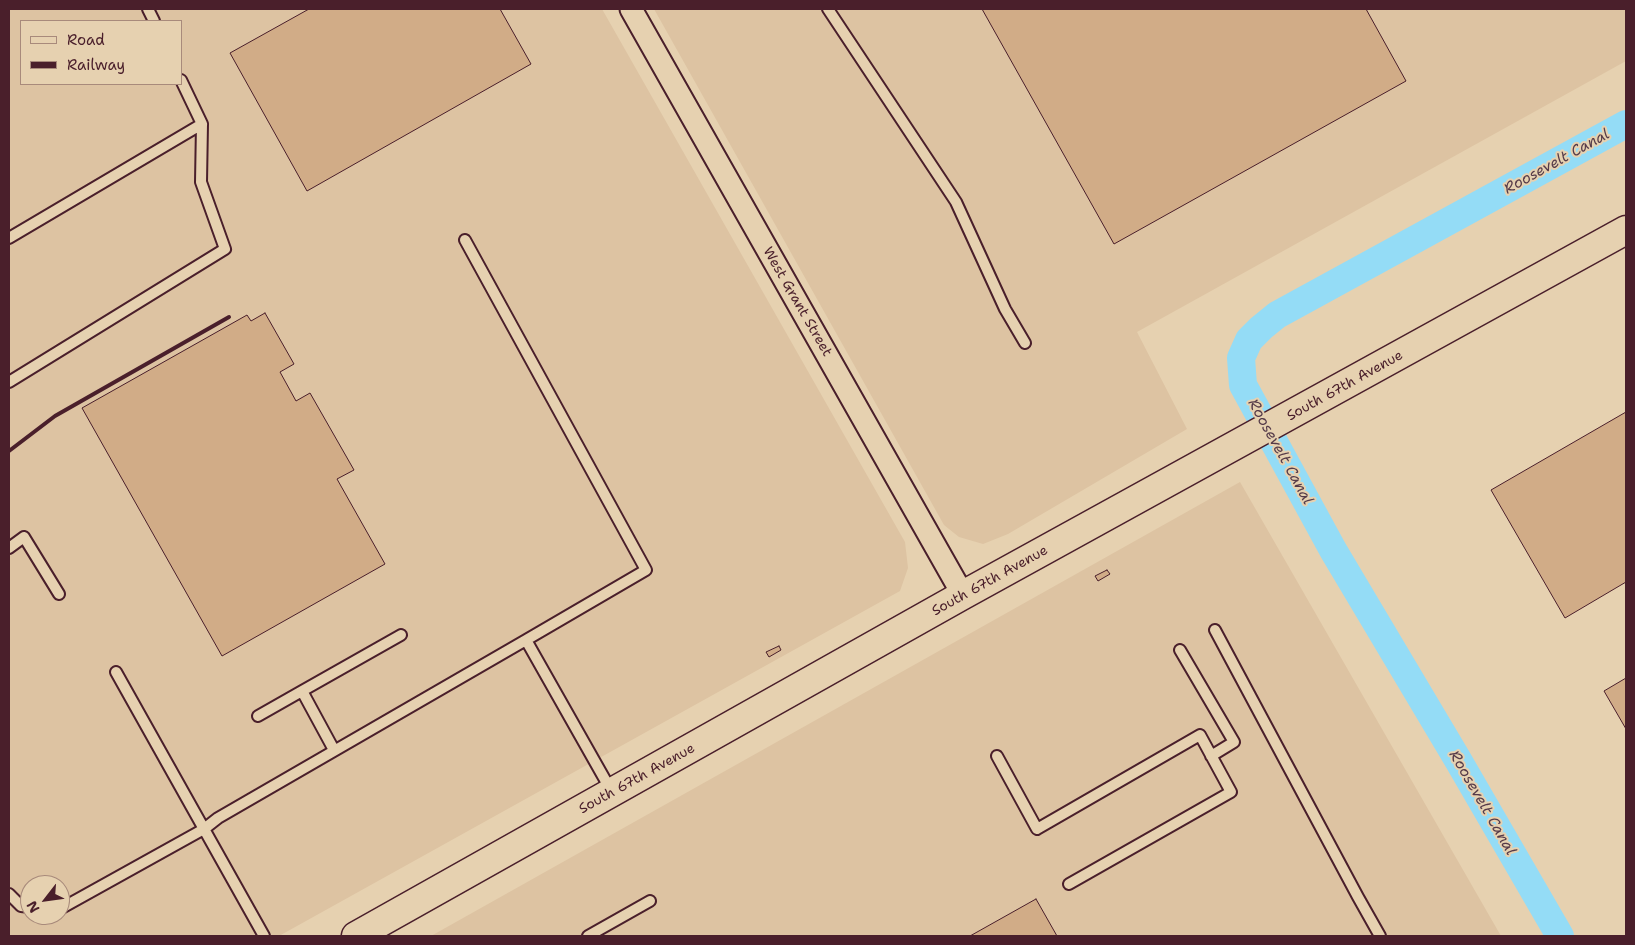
<!DOCTYPE html>
<style>
body{margin:0}
#map{position:relative;width:1635px;height:945px;overflow:hidden;background:#e6d1b0;font-family:"Shantell Sans",sans-serif}
canvas{display:block}
.frame{position:absolute;inset:0;border:10px solid #4a1f2b;pointer-events:none}
.legend{position:absolute;left:20px;top:20px;width:162px;height:65px;box-sizing:border-box;background:#e6d1b0;border:1px solid #a88a7b;margin:0;padding:6px 9px;list-style:none;font-size:15px;color:#4a1f2b}
.legend li{display:flex;align-items:center;gap:10px;height:25px}
.legend b{width:25px;border:1px solid #a88a7b}
.north{position:absolute;left:20px;top:875px;width:50px;height:50px;box-sizing:border-box;background:#e6d1b0;border:1px solid #a88a7b;border-radius:50%;rotate:240deg;font-size:14px;font-weight:700;line-height:20px;text-align:center;color:#4a1f2b}
.north::after{content:'';display:block;margin:auto;width:18px;height:22px;background:#4a1f2b;clip-path:polygon(50% 0,100% 100%,50% 72%,0 100%)}
</style>
<div id="map">
<canvas width="1635" height="945"></canvas>
<div class="frame"></div>
<ul class="legend">
<li><b style="height:6px;background:#e6d1b0"></b>Road</li>
<li><b style="height:6px;background:#4a1f2b"></b>Railway</li>
</ul>
<div class="north">N</div>
</div>
<script>
const context = document.querySelector('canvas').getContext('2d');
context.lineJoin = 'round';
function fillPath(path, color) { context.fillStyle = color; context.fill(path, 'evenodd'); }
const shape = rows => new Path2D(rows.map(r => 'M' + r).join(''));
function strokePath(path, color, width, dash) { context.strokeStyle = color; context.lineWidth = width; context.lineCap = dash ? 'butt' : 'round'; context.setLineDash(dash || []); context.stroke(path); }
function drawText(font, color, halo, rows, align = 'center') {
  context.font = font + ' "Shantell Sans",sans-serif'; context.lineWidth = 4; context.setLineDash([]); context.textBaseline = 'middle'; context.strokeStyle = halo; context.fillStyle = color; for (const [text, x, y, turn = 0] of rows) {
    context.save(); context.translate(x, y); context.rotate((+turn || 0) * Math.PI / 180); context.textAlign = isNaN(turn) ? turn : align; if (halo) context.strokeText(text, 0, 0); context.fillText(text, 0, 0); context.restore();
  }
}
const built = shape([
 [9,9,602,9,905,542,908,568,900,591,279,936,9,936],
 [21,21,181,21,181,84,21,84],
 [30,885,60,885,60,915,30,915],
 [654,9,1626,9,1626,61,1137,332,1187,429,1008,534,983,544,959,537,944,525],
 [1240,482,1501,936,431,936]
]);
const canal = shape([
 [1560,936,1458,760,1333,550,1243,385,1241,358,1249,340,1261,328,1277,315,1626,124]
]);
const building = shape([
 [309,9,500,9,531,64,307,191,230,53,309,9],
 [982,9,1366,9,1406,81,1114,244,982,9],
 [265,313,294,364,280,372,296,401,310,393,354,470,337,479,385,564,222,656,82,408,247,315,251,321,265,313],
 [1626,412,1626,582,1565,618,1491,490,1626,412],
 [1107,570,1110,574,1098,581,1095,576,1107,570],
 [779,646,781,650,769,657,766,652,779,646],
 [1626,678,1626,729,1604,691,1626,678],
 [1036,899,1057,936,970,936,1036,899]
]);
const service = shape([
 [148,9,154,21],
 [828,9,956,202,1005,309,1025,343],
 [9,238,202,124,181,80],
 [465,240,646,570,526,640,612,792],
 [9,382,225,249,201,182,202,124],
 [9,548,24,537,59,594],
 [1215,630,1358,897,1380,936],
 [1180,650,1234,742,1211,756],
 [258,716,302,691],
 [334,750,302,691,401,635],
 [997,756,1037,829,1200,735,1231,792,1069,884],
 [9,894,21,906,30,907],
 [60,909,204,829,116,672],
 [264,936,204,829,218,818,526,640],
 [588,936,650,901]
]);
const minor = shape([
 [631,9,963,595]
]);
const secondary = shape([
 [356,936,963,595,1626,230]
]);
const rail = shape([
 [9,451,55,416,229,317]
]);
const streetNames = [
 ["West Grant Street",797,302,60],
 ["South 67th Avenue",1345,386,-29],
 ["South 67th Avenue",990,581,-29],
 ["South 67th Avenue",637,779,-29]
];
const waterNames = [
 ["Roosevelt Canal",1557,162,-29],
 ["Roosevelt Canal",1280,452,61],
 ["Roosevelt Canal",1482,803,60]
];
fillPath(built, '#ddc3a2');
strokePath(canal, '#94dcf6', 28);
fillPath(building, '#d1ac87');
strokePath(building, '#4a1f2b', 1);
strokePath(service, '#4a1f2b', 14);
strokePath(minor, '#4a1f2b', 25);
strokePath(secondary, '#4a1f2b', 31);
strokePath(service, '#e6d1b0', 10);
strokePath(minor, '#e6d1b0', 21);
strokePath(secondary, '#e6d1b0', 28);
strokePath(rail, '#4a1f2b', 4);
drawText('14px', '#4a1f2b', '#e6d1b0', streetNames);
drawText('italic 15px', '#553b49', '#e6d1b0', waterNames);
</script>
